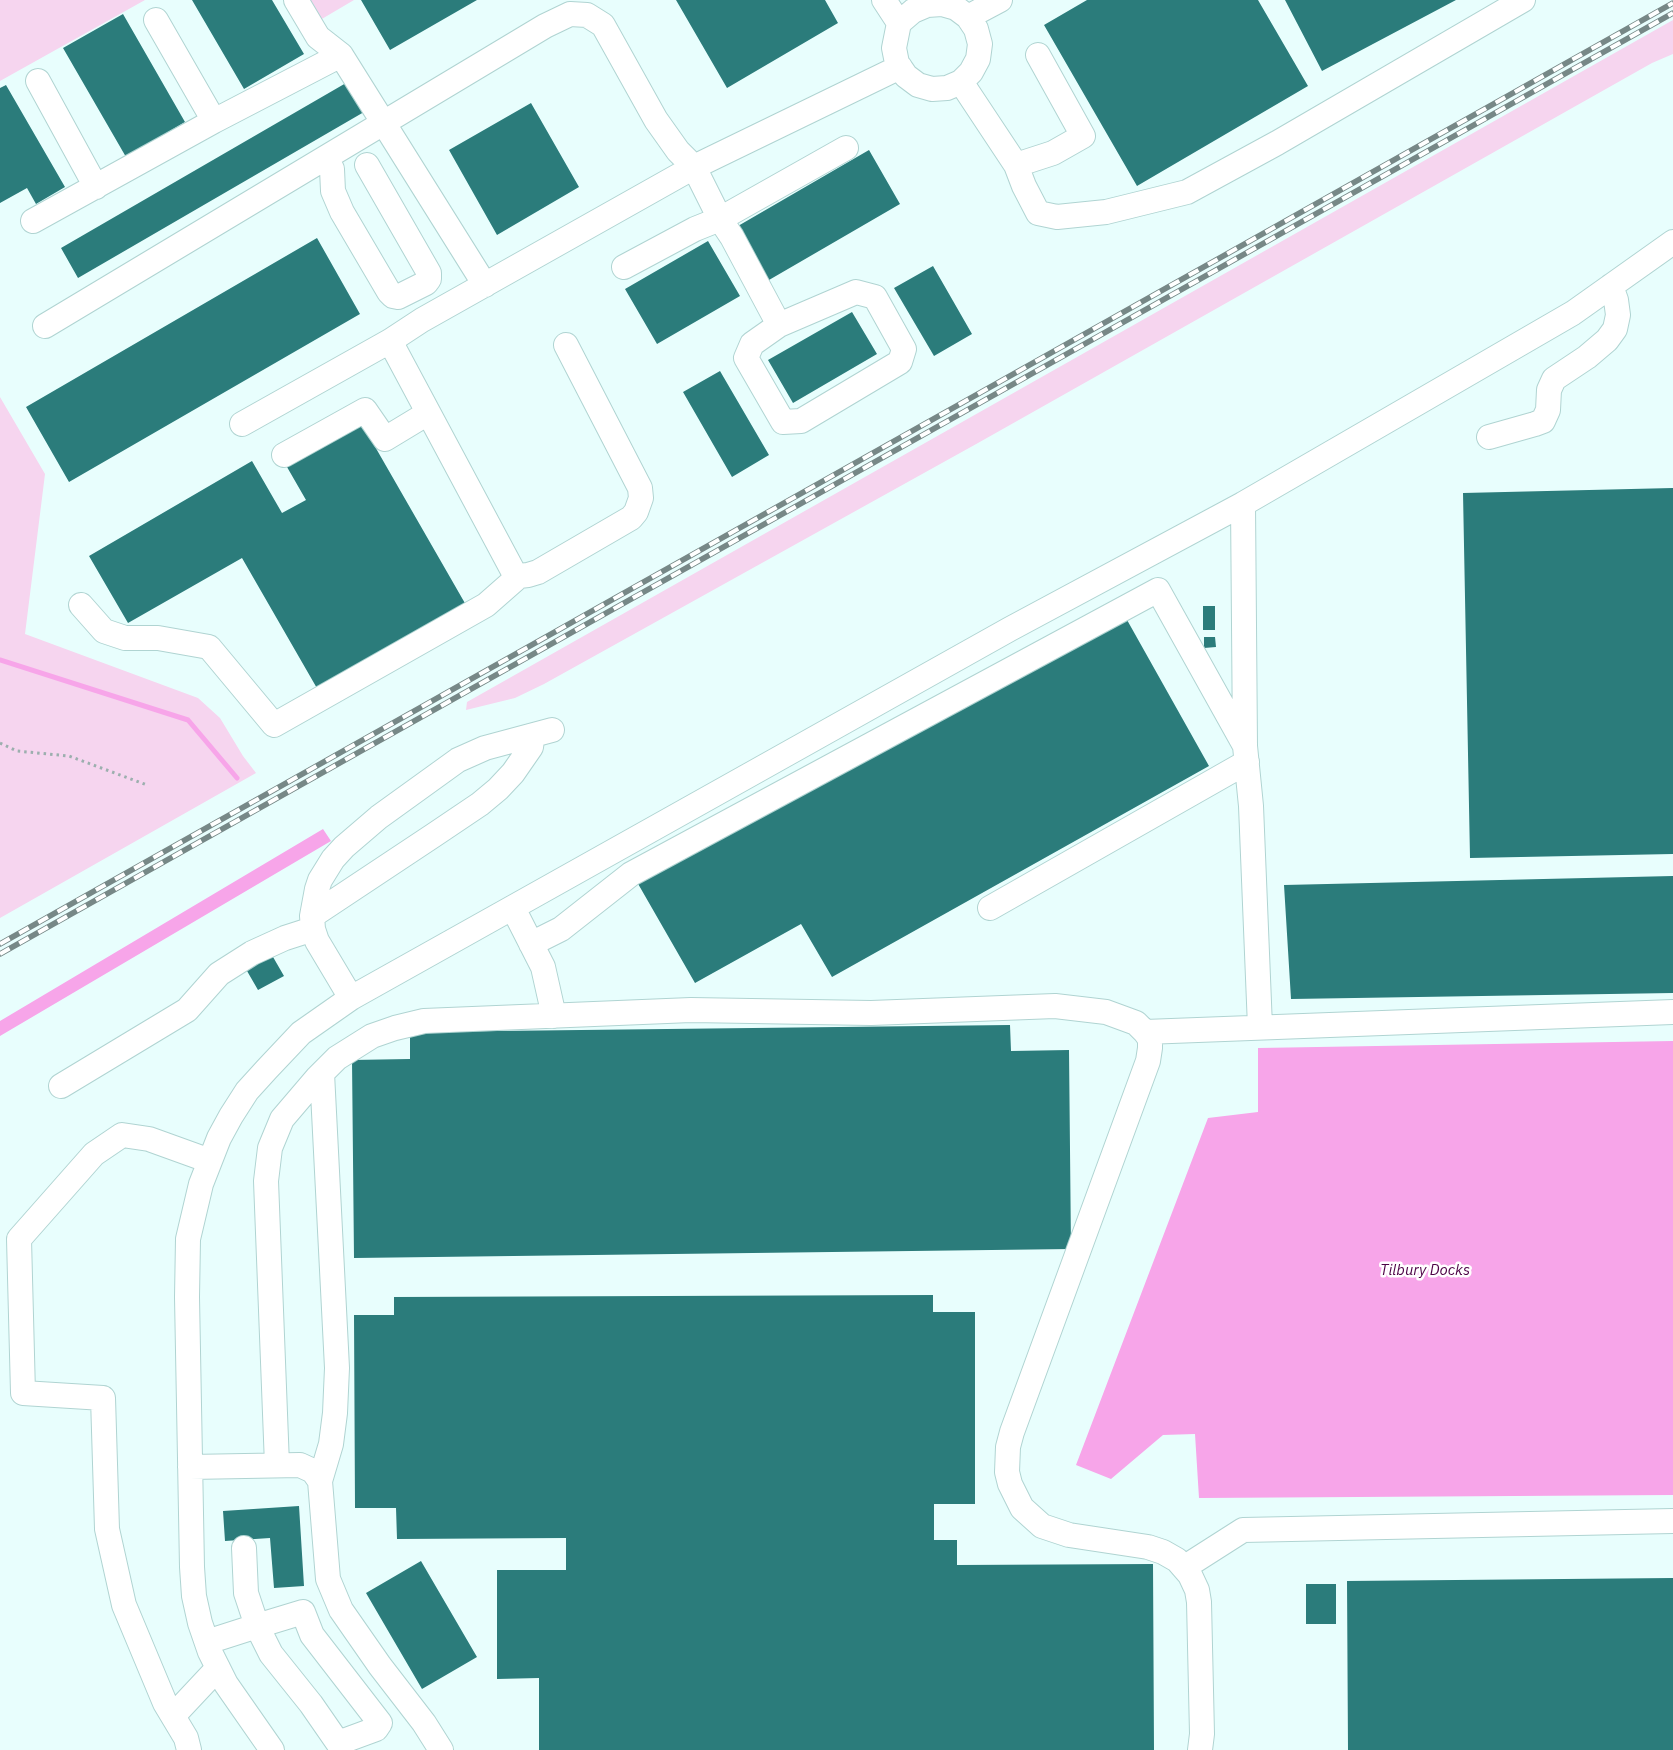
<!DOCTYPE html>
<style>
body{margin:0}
canvas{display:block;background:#e8fefd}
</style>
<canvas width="1673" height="1750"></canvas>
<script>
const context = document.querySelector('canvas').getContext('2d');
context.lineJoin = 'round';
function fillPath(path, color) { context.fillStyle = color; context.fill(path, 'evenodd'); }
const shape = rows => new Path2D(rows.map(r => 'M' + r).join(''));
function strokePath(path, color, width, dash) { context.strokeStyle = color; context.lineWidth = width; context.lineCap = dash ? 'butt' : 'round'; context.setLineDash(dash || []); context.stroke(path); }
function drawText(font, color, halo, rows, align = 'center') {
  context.font = font + ' "IBM Plex Sans",sans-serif'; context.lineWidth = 5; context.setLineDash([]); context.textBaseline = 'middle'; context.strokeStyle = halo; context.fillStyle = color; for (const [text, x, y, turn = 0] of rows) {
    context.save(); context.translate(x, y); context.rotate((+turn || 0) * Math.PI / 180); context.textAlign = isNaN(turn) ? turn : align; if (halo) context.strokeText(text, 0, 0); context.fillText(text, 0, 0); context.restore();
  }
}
const green = shape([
 [0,0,145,0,0,81],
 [302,0,354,0,315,23],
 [1673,20,1673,54,1652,63,978,443,544,684,515,698,466,710,467,702],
 [0,397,45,474,25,634,198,698,220,718,243,756,256,773,0,918]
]);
const water = shape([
 [323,829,331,841,0,1036,0,1021],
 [1673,1041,1673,1495,1199,1498,1195,1434,1163,1435,1111,1479,1076,1465,1208,1118,1258,1112,1258,1048]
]);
const stream = shape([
 [0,660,188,720,237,778]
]);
const building = shape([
 [192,0,272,0,304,54,244,89],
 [361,0,477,0,390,50],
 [676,0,825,0,838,23,727,88],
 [1087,0,1258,0,1308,86,1137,186,1044,25],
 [1285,0,1456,0,1322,71],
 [123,14,185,122,126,157,63,48],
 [346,83,364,112,78,278,61,248],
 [6,85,65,187,36,204,27,188,0,203,0,88],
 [531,103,579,187,497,235,449,150],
 [869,150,900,204,769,280,738,226],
 [317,238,360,314,69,482,26,407],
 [708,241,740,296,657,344,625,289],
 [933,266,972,334,934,356,894,288],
 [852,312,877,354,793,403,768,360],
 [720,371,769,455,732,477,683,392],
 [362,424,466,605,318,690,242,558,128,623,89,556,252,461,282,513,306,500,287,467],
 [1673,488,1673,854,1470,858,1463,493],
 [1203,606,1215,606,1215,630,1203,630],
 [1122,611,1209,766,832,977,801,924,695,983,637,882],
 [1204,637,1215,637,1216,647,1204,648],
 [1673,876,1673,993,1291,999,1284,885],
 [269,950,284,976,258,990,243,964],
 [1010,1025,1011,1051,1069,1050,1071,1249,354,1258,352,1060,410,1059,410,1032],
 [933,1295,933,1312,975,1312,975,1504,934,1504,934,1540,957,1540,957,1565,1153,1564,1154,1750,539,1750,539,1678,497,1679,497,1570,566,1570,566,1538,397,1539,396,1508,355,1508,354,1315,394,1315,394,1297],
 [299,1506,304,1586,274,1588,270,1538,225,1541,223,1511],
 [421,1561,477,1657,422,1689,366,1593],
 [1673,1578,1673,1750,1348,1750,1347,1581],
 [1306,1584,1336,1584,1336,1624,1306,1624]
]);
const path = shape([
 [0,743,17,751,69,756,147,785]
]);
const minor = shape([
 [296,0,318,37,341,55],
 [884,0,899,23],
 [942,4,956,8,968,17,976,29,980,44,978,59,971,72,961,82,947,88,932,89,918,85,906,76,897,63,894,48,899,23,913,11,927,5,942,4],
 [968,17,1000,0],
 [156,20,214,121],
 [38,81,96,187],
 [961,82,1016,165,1024,186,1038,213,1057,217,1106,212,1187,192,1277,143,1523,0],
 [326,158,332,169,333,191,342,212,389,292,393,296,398,297,426,283,429,279,429,273,367,165],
 [1016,165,1053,153,1083,136,1038,55],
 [33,221,214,121,341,55,485,285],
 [624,267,695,229,720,219,846,148],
 [45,326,545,26,570,14,587,15,603,25,656,120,678,151,694,167,720,219,732,237,779,325,752,344,746,358,783,422,801,421,900,362,904,349,875,297,856,292,779,325],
 [390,341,513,571,519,576,528,575,538,572,631,518,636,512,641,498,640,488,566,345],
 [242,424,390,341,422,320,694,167,900,67],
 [1489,437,1535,424,1543,421,1548,410,1549,390,1554,379,1587,357,1607,340,1615,329,1618,315,1616,300,1611,286],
 [284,455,365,410,385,439,428,413],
 [1243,504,1245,746,1251,806,1260,1027],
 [81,605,104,631,125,638,158,638,209,647,274,725,486,605,519,576],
 [513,908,543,967,554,1016],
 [990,908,1247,762],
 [312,916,434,835,480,804,498,789,513,773,531,747,532,740,530,736],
 [531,944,561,929,631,874,1158,590,1245,746],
 [351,998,317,941,313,929,312,916,317,889,320,880,333,859,344,847,379,817,458,760,485,748,552,730],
 [1145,1032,1673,1012],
 [61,1086,187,1010,219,974,252,953,285,938,313,929],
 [277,1465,266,1181,270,1148,282,1119,317,1078,337,1058,372,1036,395,1028,424,1021,691,1010,871,1013,1055,1006,1106,1012,1136,1023,1145,1032,1150,1039,1150,1048,1148,1061,1012,1432,1008,1447,1007,1472,1010,1484,1022,1508,1042,1526,1069,1535,1148,1547,1163,1552,1177,1560,1190,1575,1197,1590,1199,1602,1202,1734,1200,1750],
 [190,1467,300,1465,313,1471,320,1481,328,1579,341,1610,380,1666,424,1723,441,1750],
 [320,1481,331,1444,335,1413,337,1368,322,1073],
 [1185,1567,1243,1530,1673,1521],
 [207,1642,257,1626,303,1612,312,1635,380,1723,376,1729,338,1743,311,1704,271,1654,257,1626,246,1593,244,1548],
 [173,1716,218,1668],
 [189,1750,186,1738,165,1703,124,1605,107,1529,103,1398,23,1393,19,1239,94,1154,122,1135,149,1139,210,1161],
 [272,1750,226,1684,210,1652,200,1623,194,1596,192,1567,187,1297,188,1239,201,1184,219,1138,231,1116,247,1091,267,1069,301,1033,351,998,1010,629,1243,504,1573,313,1673,242]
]);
const rail = shape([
 [0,944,1673,3],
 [0,954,1673,13]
]);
const waterNames = [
 ["Tilbury Docks",1425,1271]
];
fillPath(green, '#f6d5ef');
fillPath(water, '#f7a5e9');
strokePath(stream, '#f7a5e9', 5);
fillPath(building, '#2b7c7b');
strokePath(minor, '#b0d4d2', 26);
strokePath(path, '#9cafae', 3, [2.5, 4]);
strokePath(minor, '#fff', 24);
strokePath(rail, '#778887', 5.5);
strokePath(rail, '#fff', 4, [11]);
drawText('italic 15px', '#4d0346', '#fff', waterNames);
</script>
